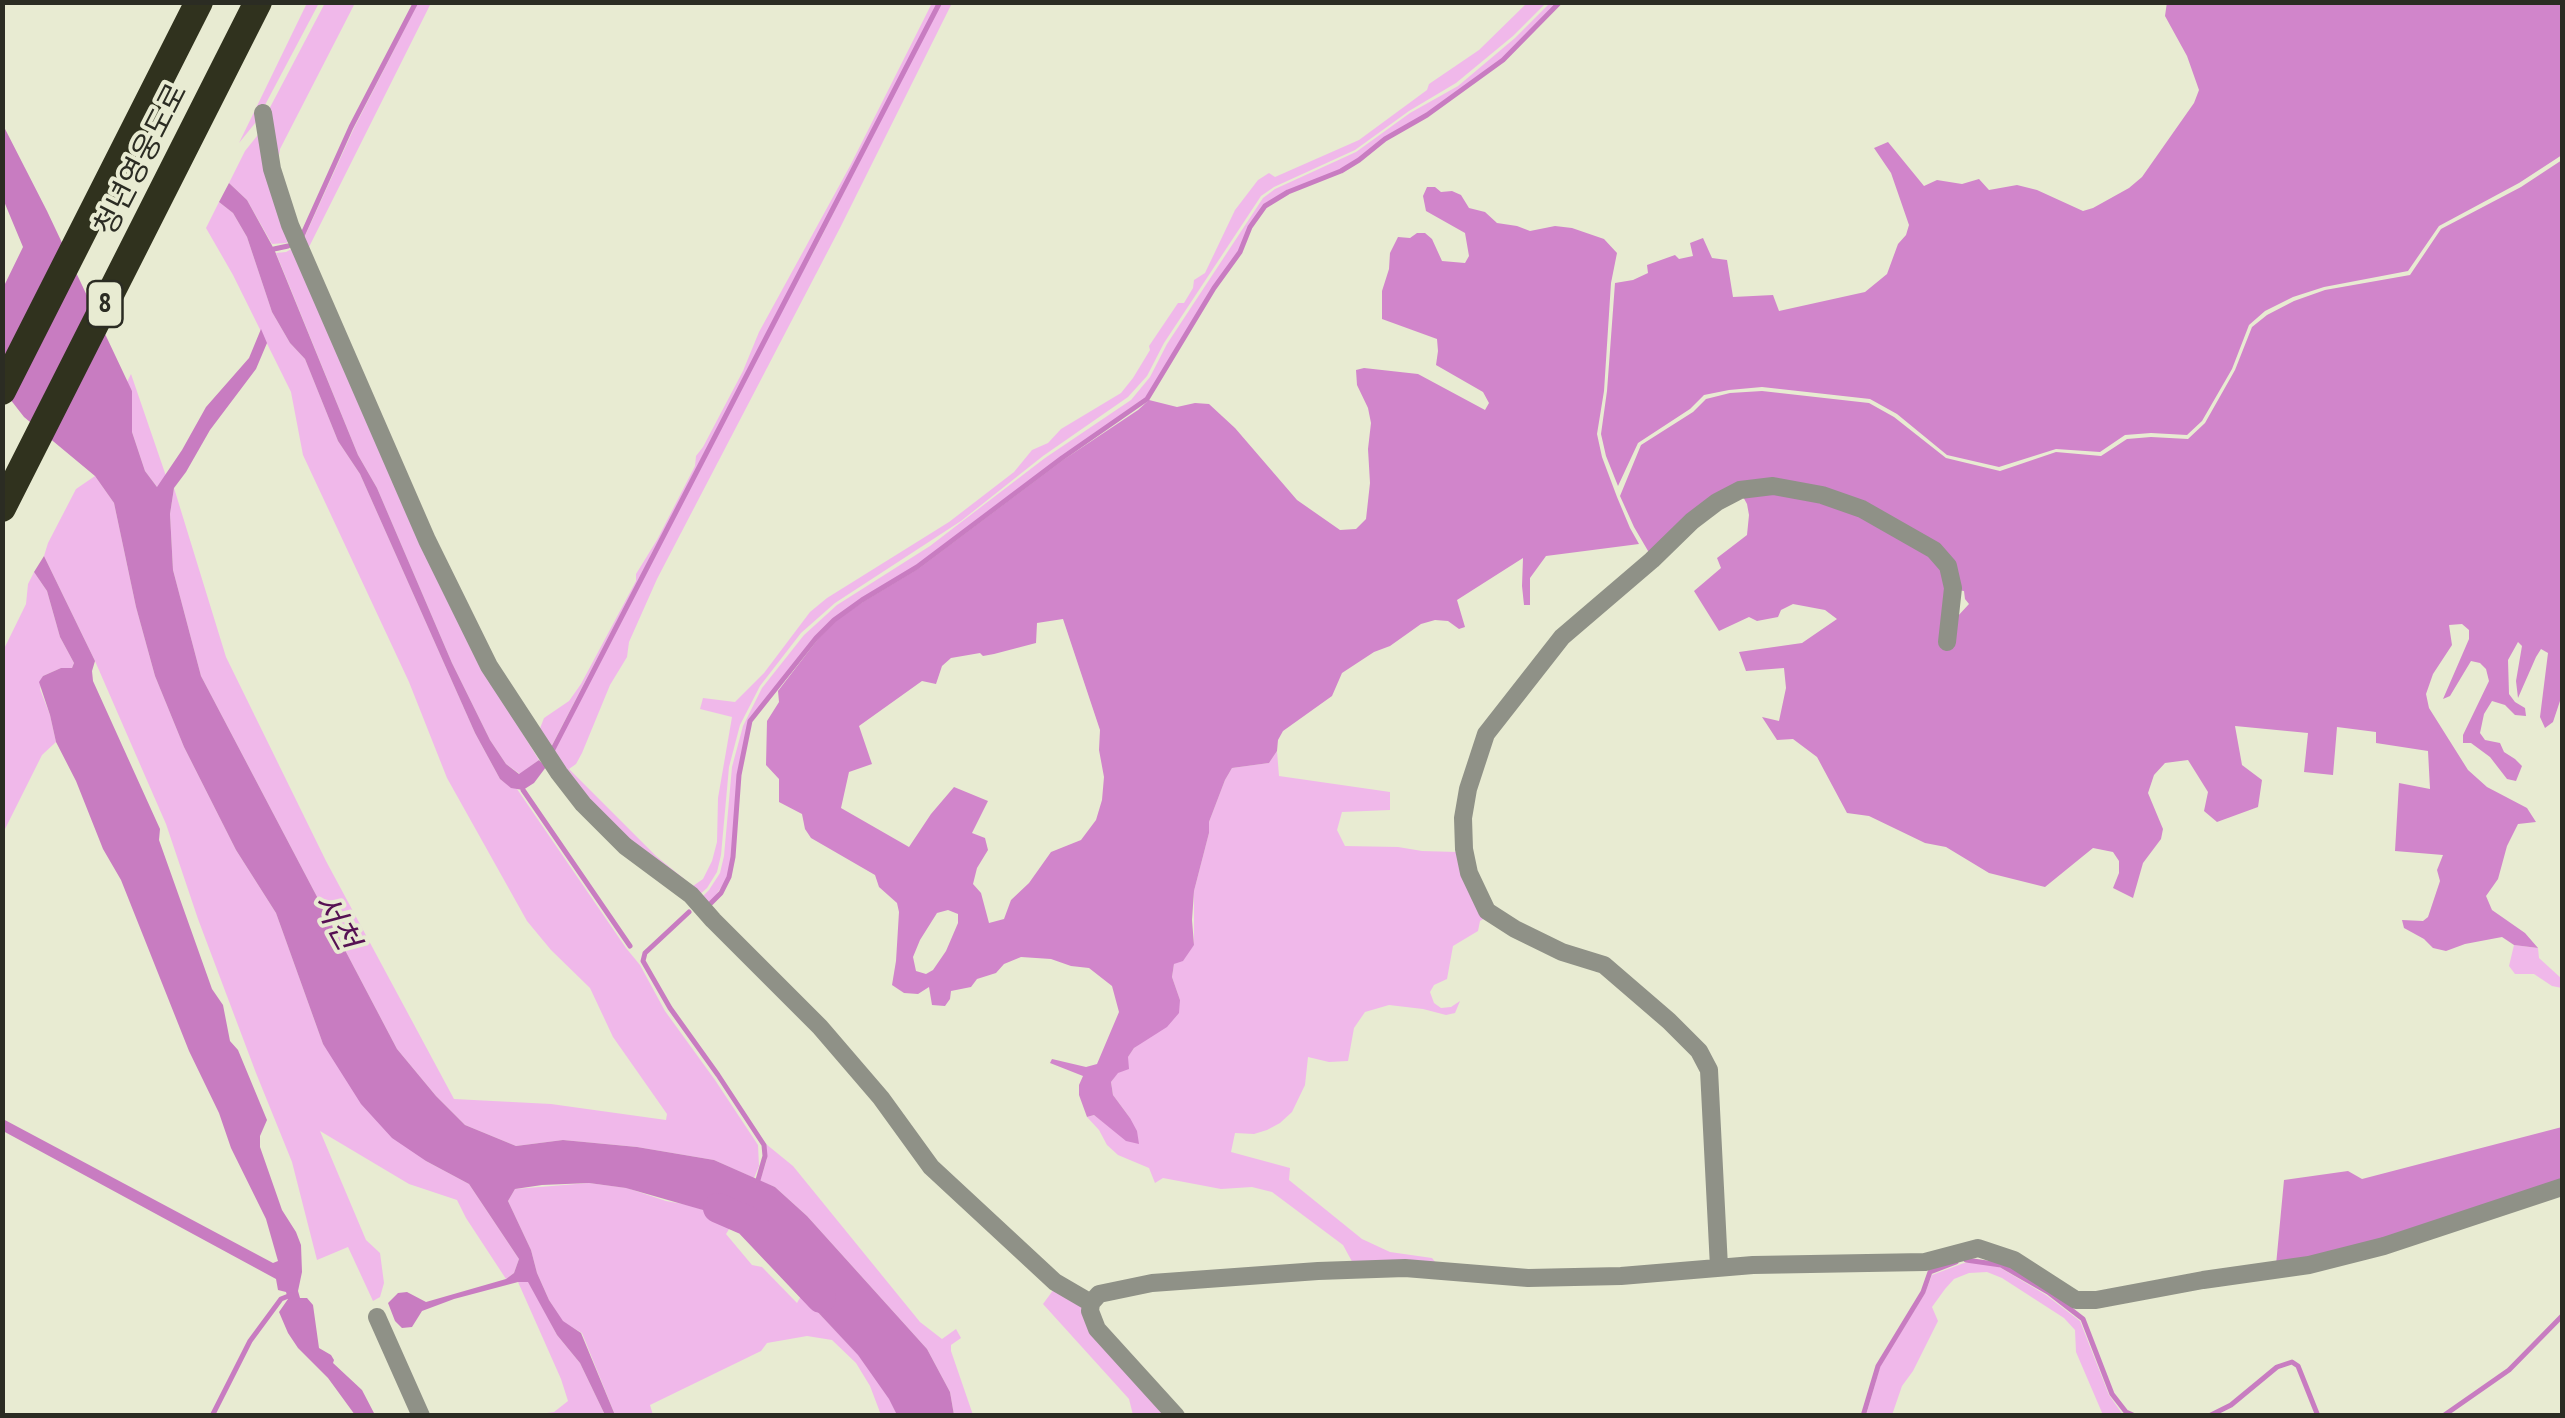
<!DOCTYPE html>
<meta charset="utf-8">
<style>
body{margin:0}
#map{position:relative;width:2565px;height:1418px;overflow:hidden;background:#e8ebd2;font-family:"PT Sans Narrow",sans-serif}
canvas{display:block}
.frame{position:absolute;inset:0;border:5px solid #2b2c23;pointer-events:none}
</style>
<div id="map">
<canvas width="2565" height="1418"></canvas>
<div class="frame"></div>
</div>
<script>
const context = document.querySelector('canvas').getContext('2d');
context.lineJoin = 'round';
function fillPath(path, color) { context.fillStyle = color; context.fill(path, 'evenodd'); }
const shape = rows => new Path2D(rows.map(r => 'M' + r).join(''));
function strokePath(path, color, width, dash) { context.strokeStyle = color; context.lineWidth = width; context.lineCap = dash ? 'butt' : 'round'; context.setLineDash(dash || []); context.stroke(path); }
function drawText(font, color, halo, rows, align = 'center') {
  context.font = font + ' "PT Sans Narrow","Noto Sans KR",sans-serif'; context.lineWidth = 8; context.setLineDash([]); context.textBaseline = 'middle'; context.strokeStyle = halo; context.fillStyle = color; for (const [text, x, y, turn = 0] of rows) {
    context.save(); context.translate(x, y); context.rotate((+turn || 0) * Math.PI / 180); context.textAlign = isNaN(turn) ? turn : align; if (halo) context.strokeText(text, 0, 0); context.fillText(text, 0, 0); context.restore();
  }
}
const green = shape([
 [307,3,319,3,256,122,239,143],
 [325,3,355,3,280,149,278,161,266,115],
 [418,3,431,3,305,255,301,236,305,236,354,128],
 [932,3,938,3,549,751,552,753,563,734,754,361,815,249,941,3,952,3,841,226,657,579,629,642,627,657,610,685,582,753,576,764,569,769,656,856,693,886,703,879,712,861,717,842,718,798,732,717,700,709,703,698,735,702,764,673,810,612,827,598,949,522,1014,472,1032,450,1048,443,1061,429,1121,393,1133,378,1150,350,1149,346,1178,303,1184,303,1193,288,1194,280,1205,273,1235,210,1258,180,1269,173,1275,177,1359,140,1427,90,1429,84,1479,50,1527,3,1546,3,1513,36,1456,83,1409,111,1355,150,1274,187,1261,196,1164,343,1147,376,1128,397,1043,456,961,521,835,603,801,633,760,686,740,725,729,767,721,855,717,872,707,888,696,898,627,845,585,802,549,755,537,736,544,718,569,701,581,684,636,581,636,574,657,540,695,466,696,456,703,447,743,371,759,332,850,166],
 [1550,3,1558,3,1502,59,1427,114,1384,139,1359,160,1340,170,1288,190,1264,205,1249,227,1239,251,1213,288,1146,398,1136,407,1062,458,916,567,862,599,834,619,816,637,749,721,738,775,733,857,728,877,710,904,699,900,709,890,720,873,724,856,732,767,743,726,762,688,804,635,837,605,930,546,1045,458,1131,400,1150,377,1167,344,1263,198,1275,189,1356,152,1410,113,1458,86,1515,38],
 [261,131,293,239,286,243,272,244,247,200,229,183,245,151],
 [219,202,233,213,247,237,272,312,290,343,305,359,338,441,360,474,475,733,500,779,511,787,517,789,626,948,640,965,665,1011,715,1080,758,1145,759,1166,754,1178,714,1160,637,1147,563,1140,516,1146,465,1125,436,1096,397,1049,201,676,173,570,170,514,174,488,226,657,326,861,454,1099,551,1104,666,1120,667,1114,613,1037,590,988,551,950,527,921,447,778,409,682,303,455,291,392,233,275,206,228],
 [295,247,483,669,539,760,520,774,506,764,490,740,452,663,377,488,358,455,276,253,286,252],
 [131,374,166,476,158,488,145,471,132,432,132,391,127,382],
 [95,476,114,503,136,607,155,676,184,747,236,850,276,913,323,1044,426,1161,469,1184,519,1259,514,1273,506,1279,466,1218,457,1200,409,1184,320,1131,366,1240,380,1253,384,1283,380,1297,373,1301,348,1247,317,1260,292,1162,256,1073,198,919,166,824,95,661,44,556,48,543,76,489],
 [34,572,47,591,60,637,74,663,72,668,61,668,43,676,40,689,50,715,56,742,42,755,3,833,2,653,26,604,28,584],
 [1277,751,1279,776,1390,792,1390,810,1342,812,1337,830,1345,846,1398,847,1422,851,1457,852,1487,917,1480,921,1478,931,1453,946,1447,979,1434,985,1430,992,1434,1003,1441,1008,1451,1007,1460,1001,1455,1013,1446,1015,1423,1009,1389,1005,1365,1012,1354,1028,1348,1061,1329,1062,1308,1057,1305,1085,1292,1112,1280,1123,1267,1130,1254,1134,1235,1133,1231,1152,1290,1168,1289,1180,1362,1239,1390,1252,1432,1258,1441,1269,1355,1267,1343,1245,1272,1192,1252,1187,1221,1189,1163,1178,1155,1183,1149,1168,1118,1155,1107,1145,1099,1130,1087,1117,1094,1115,1110,1127,1130,1118,1113,1095,1111,1082,1134,1048,1149,1036,1180,1000,1172,977,1174,964,1194,945,1194,891,1209,833,1209,822,1225,780,1232,768,1269,763],
 [2514,945,2538,948,2539,958,2562,979,2562,988,2552,986,2534,974,2515,974,2509,966],
 [766,1144,793,1166,920,1322,942,1339,956,1329,961,1338,951,1345,951,1351,973,1415,954,1415,950,1392,927,1349,807,1216,775,1187,760,1181,767,1159],
 [589,1183,627,1188,666,1201,689,1205,768,1232,784,1248,813,1307,858,1354,890,1399,897,1415,881,1415,870,1386,856,1363,832,1340,807,1336,767,1343,761,1351,650,1405,653,1415,615,1415,582,1333,563,1322,549,1300,537,1273,531,1250,508,1201,515,1189],
 [733,1223,766,1241,784,1262,801,1296,797,1303,762,1267,752,1265,726,1234],
 [1964,1263,1979,1263,1999,1267,2046,1295,2080,1321,2109,1395,2123,1415,2103,1415,2076,1352,2075,1330,2064,1318,2002,1278,1987,1272,1969,1273,1954,1279,1945,1289,1932,1307,1938,1321,1913,1371,1902,1386,1892,1415,1866,1415,1880,1367,1925,1293,1932,1275],
 [518,1282,529,1282,557,1335,580,1363,605,1415,566,1414,532,1415,554,1412,568,1401,561,1379],
 [1054,1289,1081,1306,1169,1415,1133,1415,1129,1399,1043,1304]
]);
const forest = shape([
 [2167,2,2562,3,2562,155,2519,183,2439,226,2408,271,2324,287,2293,297,2265,311,2249,325,2232,369,2202,421,2187,435,2151,433,2125,435,2100,452,2056,449,1999,467,1947,455,1897,414,1870,399,1762,387,1729,390,1704,395,1690,409,1638,443,1618,486,1606,456,1601,434,1607,391,1615,283,1633,280,1648,273,1647,265,1675,255,1679,259,1693,256,1690,243,1703,238,1712,258,1727,260,1733,297,1773,295,1779,311,1865,292,1887,274,1898,244,1906,235,1909,225,1891,173,1874,148,1888,142,1924,186,1937,180,1962,184,1979,179,1989,190,2017,185,2037,190,2083,211,2093,208,2129,188,2142,177,2194,103,2199,90,2187,56,2165,16],
 [2562,160,2562,695,2553,722,2545,728,2540,717,2548,653,2541,649,2536,657,2518,698,2516,681,2522,646,2518,642,2508,660,2509,694,2515,702,2525,708,2526,716,2515,715,2505,705,2492,701,2484,714,2480,733,2485,740,2500,743,2504,752,2515,759,2522,766,2516,781,2507,779,2490,757,2471,743,2463,743,2463,735,2489,681,2486,669,2480,663,2471,661,2450,696,2443,699,2469,639,2469,630,2462,624,2449,625,2452,645,2433,674,2426,694,2429,708,2468,770,2487,787,2527,808,2536,822,2518,824,2507,846,2498,879,2486,896,2492,910,2525,933,2538,948,2514,945,2502,937,2465,944,2446,951,2433,948,2424,939,2404,928,2402,920,2423,921,2428,917,2440,881,2437,870,2443,855,2395,851,2399,783,2430,789,2428,751,2376,743,2376,732,2337,727,2333,775,2304,772,2308,733,2235,726,2242,765,2262,780,2258,807,2217,822,2204,811,2208,792,2188,760,2165,763,2154,775,2148,793,2163,829,2161,839,2143,863,2133,898,2113,888,2119,873,2119,861,2113,852,2093,848,2045,887,1989,873,1946,847,1925,843,1869,816,1847,813,1817,757,1793,739,1777,740,1762,717,1779,721,1786,688,1784,668,1746,671,1739,652,1802,643,1837,619,1825,610,1793,604,1781,610,1778,617,1757,621,1749,617,1719,631,1694,591,1721,568,1717,558,1747,535,1749,515,1747,504,1741,493,1773,489,1821,498,1861,512,1932,552,1945,567,1950,588,1945,642,1952,641,1957,617,1969,604,1965,599,1964,591,1957,590,1956,579,1949,559,1942,551,1863,506,1802,486,1780,483,1747,485,1726,492,1685,522,1651,556,1634,527,1620,496,1641,445,1693,412,1706,399,1730,393,1762,391,1869,403,1894,417,1946,458,2000,471,2056,452,2101,456,2127,439,2151,437,2188,439,2205,423,2235,370,2252,327,2267,315,2294,301,2325,290,2410,275,2441,229,2521,187],
 [1427,187,1435,187,1441,192,1452,191,1461,195,1469,208,1485,212,1497,223,1517,226,1530,231,1555,226,1572,228,1604,239,1617,253,1611,283,1604,391,1597,434,1602,457,1617,497,1630,528,1639,544,1546,556,1530,578,1530,605,1524,605,1522,586,1523,558,1457,600,1465,627,1459,629,1448,621,1435,620,1421,624,1390,646,1374,652,1342,673,1332,696,1283,731,1278,740,1277,751,1269,763,1232,768,1225,780,1209,822,1209,833,1194,891,1192,920,1194,945,1183,961,1174,964,1172,977,1180,1000,1179,1013,1167,1027,1134,1048,1128,1057,1129,1069,1118,1073,1111,1082,1113,1095,1130,1118,1137,1131,1139,1144,1126,1141,1094,1115,1087,1117,1079,1095,1079,1085,1083,1076,1050,1063,1052,1059,1086,1067,1097,1064,1119,1012,1112,986,1089,968,1071,966,1051,959,1021,957,1004,964,996,973,977,979,971,987,951,991,950,999,945,1006,932,1005,929,987,918,994,904,993,892,985,896,961,899,912,897,903,879,887,875,875,811,838,805,829,802,814,779,802,779,779,766,765,767,721,779,702,778,691,818,639,835,621,863,602,918,569,1063,460,1138,410,1149,400,1177,407,1195,403,1209,404,1235,428,1297,500,1340,530,1356,529,1366,519,1370,483,1368,449,1371,423,1368,408,1357,385,1356,370,1364,368,1418,374,1485,410,1489,403,1483,392,1436,365,1438,351,1437,339,1382,319,1382,291,1389,269,1390,253,1398,237,1410,238,1417,233,1425,233,1432,239,1442,261,1465,263,1469,256,1465,233,1426,211,1423,196],
 [1063,619,1100,730,1099,750,1104,777,1102,800,1096,820,1081,840,1051,852,1029,883,1011,900,1004,919,989,923,981,893,973,884,977,868,988,850,985,838,972,833,988,801,954,787,931,814,909,847,841,808,849,772,872,764,859,726,922,681,936,684,942,666,951,658,980,653,983,656,994,654,1036,643,1037,623],
 [948,910,958,914,958,923,946,951,933,970,926,974,916,971,913,957,920,940,937,913],
 [2562,1127,2562,1181,2382,1243,2276,1265,2284,1180,2348,1171,2362,1179]
]);
const water = shape([
 [2,123,47,211,132,391,132,432,145,471,157,487,182,450,206,407,249,358,261,329,267,343,256,369,210,430,186,472,174,488,170,514,173,570,201,676,397,1049,436,1096,465,1125,516,1146,563,1140,637,1147,714,1160,775,1187,807,1216,927,1349,950,1392,954,1415,897,1415,889,1399,858,1355,813,1307,784,1248,768,1232,731,1218,626,1188,589,1183,542,1185,515,1189,508,1201,531,1250,537,1273,549,1300,563,1321,581,1333,615,1415,605,1415,580,1363,557,1335,528,1282,518,1282,454,1299,422,1311,412,1327,402,1328,395,1321,388,1303,398,1293,407,1292,426,1302,506,1279,514,1273,519,1259,469,1184,426,1161,392,1138,361,1104,323,1044,276,913,236,850,184,747,155,676,136,607,114,503,95,476,24,417,3,390,3,288,23,247,3,199],
 [229,183,247,200,274,249,358,455,377,488,452,663,490,740,506,764,519,774,539,760,546,767,534,783,523,790,511,788,500,779,475,733,360,474,338,441,305,359,290,343,272,312,247,237,233,213,219,202],
 [44,556,95,661,92,671,93,681,160,829,159,840,212,989,223,1005,230,1041,238,1050,267,1120,260,1136,260,1147,282,1210,296,1232,301,1245,302,1272,298,1291,300,1298,307,1298,313,1305,319,1348,331,1355,334,1360,333,1363,362,1390,375,1415,355,1415,328,1378,298,1348,288,1333,279,1312,288,1299,286,1292,278,1290,276,1279,3,1131,3,1119,273,1263,278,1261,266,1219,231,1148,219,1113,189,1051,121,880,103,849,76,781,56,742,50,715,39,682,43,676,61,668,72,668,74,663,60,637,47,591,34,572]
]);
const stream = shape([
 [302,236,351,127,416,2],
 [274,249,288,246],
 [551,753,940,2],
 [523,790,630,946],
 [711,903,721,893,729,877,733,857,739,775,750,721,816,638,834,620,862,600,917,567,1062,458,1147,399,1214,288,1240,252,1250,227,1265,206,1288,192,1341,171,1359,160,1385,139,1427,115,1503,60,1560,2],
 [689,912,645,953,643,961,670,1008,718,1075,764,1145,765,1156,758,1180],
 [1966,1260,2001,1265,2048,1292,2083,1319,2112,1394,2126,1412,2135,1416],
 [212,1416,250,1341,281,1299,291,1295],
 [1863,1416,1878,1366,1923,1292,1930,1272,1956,1262],
 [2209,1416,2231,1405,2277,1367,2292,1362,2298,1366,2318,1416],
 [2443,1416,2509,1370,2562,1316]
]);
const river = shape([
 [718,1208,748,1221,821,1298]
]);
const minor = shape([
 [263,113,272,169,290,225,427,540,489,666,559,773,583,804,625,846,691,895,713,920,820,1027,881,1098,931,1167,1055,1282,1091,1303],
 [1719,1267,1709,1070,1699,1051,1669,1021,1604,965,1562,952,1515,929,1487,911,1469,873,1464,849,1463,818,1468,789,1486,734,1562,637,1652,560,1692,521,1717,502,1740,490,1773,486,1822,495,1862,509,1934,550,1948,566,1953,588,1947,642],
 [377,1317,421,1416],
 [1176,1416,1097,1329,1090,1311,1091,1303,1099,1294,1152,1283,1318,1271,1405,1268,1528,1278,1621,1276,1753,1265,1925,1262,1978,1248,2014,1260,2076,1300,2096,1300,2203,1280,2309,1265,2384,1246,2562,1187]
]);
const highway = shape([
 [2,391,199,2],
 [2,508,258,2]
]);
const shields = [
 [105,304,35]
];
const shieldNames = [
 ["8",105,304]
];
const streetNames = [
 ["청년영웅도로",142,160,-63]
];
const waterNames = [
 ["서천",335,922,61]
];
fillPath(green, '#f0b8ea');
fillPath(forest, '#d185cb');
fillPath(water, '#c87cc1');
strokePath(stream, '#c87cc1', 5);
strokePath(river, '#c87cc1', 30);
strokePath(minor, '#8f9187', 18);
strokePath(highway, '#30321e', 28);
for (const [x, y, w] of shields) { const box = new Path2D(); box.roundRect(x - w / 2, y - 23, w, 46, 8); context.fillStyle = '#e8ebd2'; context.fill(box); strokePath(box, '#2b2c23', 2.5); }
drawText('bold 28px', '#2b2c23', null, shieldNames);
drawText('30px', '#2b2c23', '#e8ebd2', streetNames);
drawText('italic 32px', '#561153', '#e8ebd2', waterNames);
</script>
